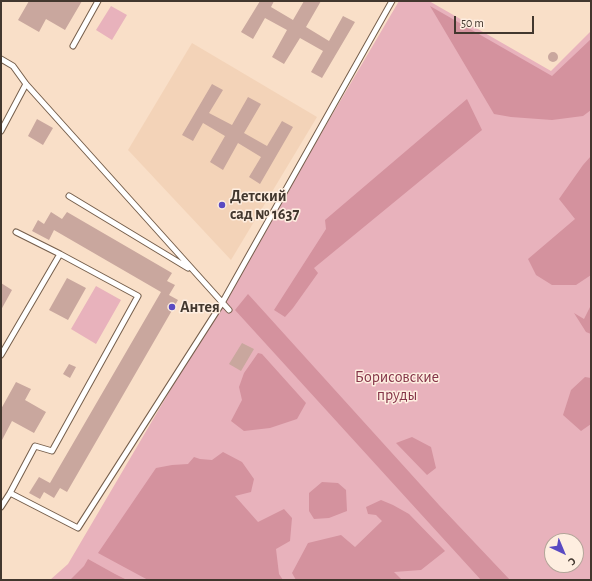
<!DOCTYPE html>
<meta charset="utf-8">
<style>
body{margin:0}
#map{position:relative;width:592px;height:581px;overflow:hidden;background:#f9dfc8;font-family:"Alegreya Sans",sans-serif}
canvas{display:block}
.frame{position:absolute;inset:0;border:2px solid #42372e;pointer-events:none}
.north{position:absolute;left:544px;top:533px;width:40px;height:40px;box-sizing:border-box;background:#feeee0;border:1px solid #b3a599;border-radius:50%;rotate:136deg;font-size:11px;font-weight:700;line-height:16px;text-align:center;color:#42372e}
.north::after{content:'';display:block;margin:auto;width:14px;height:18px;background:#5a4ac2;clip-path:polygon(50% 0,100% 100%,50% 72%,0 100%)}
.scale{position:absolute;left:454px;top:16px;width:80px;height:18px;box-sizing:border-box;border:2px solid #42372e;border-top:0;padding-left:5px;font-size:12px;line-height:14px;white-space:nowrap;color:#42372e;-webkit-text-stroke:3px #feeee0;paint-order:stroke}
</style>
<div id="map">
<canvas width="592" height="581"></canvas>
<div class="frame"></div>
<div class="north">С</div>
<div class="scale">50 m</div>
</div>
<script>
const context = document.querySelector('canvas').getContext('2d');
context.lineJoin = 'round';
function fillPath(path, color) { context.fillStyle = color; context.fill(path, 'evenodd'); }
const shape = rows => new Path2D(rows.map(r => 'M' + r).join(''));
function strokePath(path, color, width, dash) { context.strokeStyle = color; context.lineWidth = width; context.lineCap = dash ? 'butt' : 'round'; context.setLineDash(dash || []); context.stroke(path); }
function drawText(font, color, halo, rows, align = 'center') {
  context.font = font + ' "Alegreya Sans",sans-serif'; context.lineWidth = 3; context.setLineDash([]); context.textBaseline = 'middle'; context.strokeStyle = halo; context.fillStyle = color; for (const [text, x, y, turn = 0] of rows) {
    context.save(); context.translate(x, y); context.rotate((+turn || 0) * Math.PI / 180); context.textAlign = isNaN(turn) ? turn : align; if (halo) context.strokeText(text, 0, 0); context.fillText(text, 0, 0); context.restore();
  }
}
const built = shape([
 [192,43,317,117,231,260,128,150]
]);
const green = shape([
 [399,1,429,1,551,71,591,31,591,580,50,580,68,564],
 [552,541,576,541,576,565,552,565],
 [111,6,127,15,112,40,96,30],
 [96,286,121,300,96,344,71,329]
]);
const forest = shape([
 [430,6,552,76,591,39,591,110,583,116,552,120,511,117,494,114],
 [467,99,482,130,314,268,318,273,293,308,285,317,274,310,326,229,325,220],
 [591,156,591,275,576,285,552,285,536,275,528,259,575,219,559,199,583,165],
 [248,294,439,505,510,580,481,580,235,310],
 [591,305,591,334,586,332,574,313,584,319],
 [258,353,262,354,306,403,297,419,270,428,244,431,231,421,242,400,239,387,244,373],
 [585,377,591,378,591,424,581,431,563,415,571,390],
 [412,437,431,447,436,468,427,475,396,443],
 [223,452,242,462,254,479,251,492,235,496,258,522,284,509,292,518,290,541,276,549,279,574,283,580,148,580,98,553,156,468,172,465,188,464,194,457,200,459,212,460],
 [322,482,338,483,346,490,347,511,329,518,314,519,309,511,309,493],
 [381,500,393,505,409,514,445,551,421,570,394,572,402,580,296,580,292,573,308,543,341,535,355,547,382,521,376,515,368,514,366,507],
 [88,559,115,574,127,580,70,580,84,566]
]);
const building = shape([
 [29,1,82,1,65,30,46,19,39,32,18,20],
 [260,1,274,1,271,7,293,20,304,1,321,1,306,27,329,41,343,16,355,22,322,78,311,72,323,51,300,38,284,64,272,57,287,30,265,18,253,39,241,32],
 '548 57a5 5 0 1 1 10 0a5 5 0 1 1-10 0Z',
 [212,84,223,90,209,113,232,125,248,97,261,104,244,133,267,146,282,121,293,127,260,184,249,177,261,157,238,143,223,170,210,162,225,136,203,123,193,141,182,135],
 [37,119,53,128,43,145,28,136],
 [51,212,62,219,67,212,172,273,167,281,175,285,169,295,178,300,67,492,60,488,54,498,44,492,40,499,29,493,39,477,50,483,161,292,54,230,49,240,32,231,38,220,44,224],
 [67,278,86,288,68,320,49,310],
 [1,283,12,290,1,310],
 [242,343,254,349,241,371,229,364],
 [69,364,76,367,70,378,63,374],
 [16,382,31,389,25,400,46,412,34,433,12,421,1,442,1,409]
]);
const service = shape([
 [73,46,98,1],
 [1,59,13,66,26,84,229,310],
 [1,131,26,84],
 [69,196,188,268],
 [1,355,60,254,16,232],
 [10,493,35,446,52,451,138,296,60,254],
 [1,507,10,493,78,528,222,303,392,1]
]);
const markers = [
 [222,205,4,"#5a4ac2"],
 [172,307,4,"#5a4ac2"]
];
const poiNames = [
 ["Детский",230,196],
 ["сад № 1637",230,214],
 ["Антея",180,307]
];
const parkNames = [
 ["Борисовские",397,377],
 ["пруды",397,395]
];
fillPath(built, '#f3d3b8');
fillPath(green, '#e8b2bc');
fillPath(forest, '#d4929e');
fillPath(building, '#c9a79e');
strokePath(service, '#755e4b', 7);
strokePath(service, '#fff', 5);
for (const [x, y, r, color] of markers) { const dot = new Path2D(); dot.arc(x, y, r, 0, 2 * Math.PI); context.fillStyle = color; context.fill(dot); strokePath(dot, '#feeee0', 1.5); }
drawText('bold 16px', '#42372e', '#feeee0', poiNames, 'left');
drawText('16px', '#843448', '#feeee0', parkNames);
</script>
